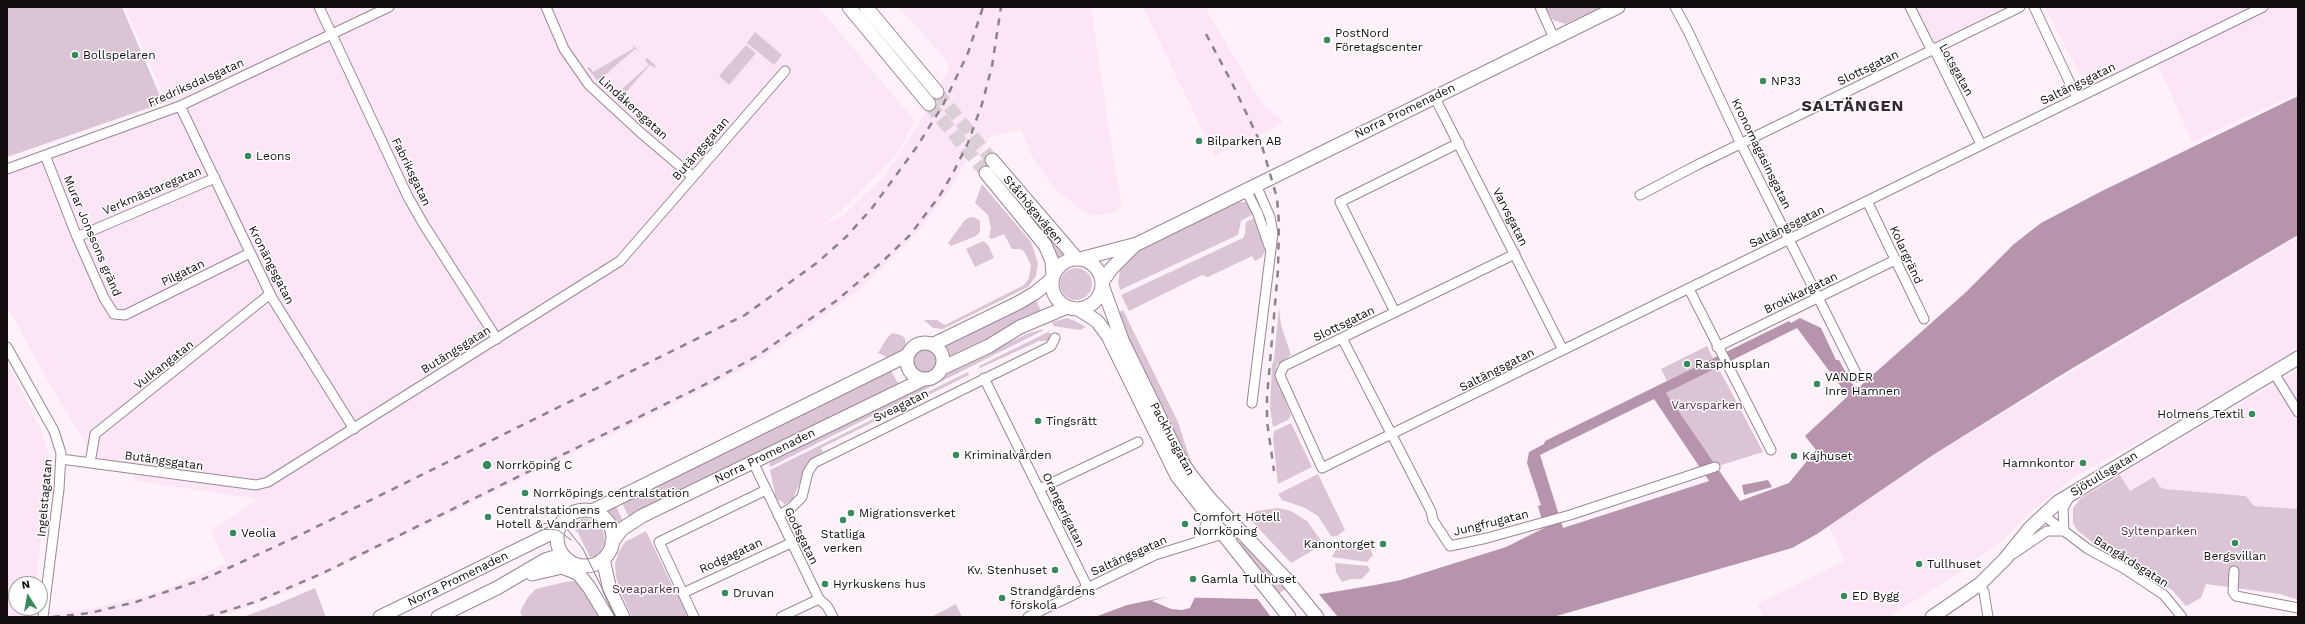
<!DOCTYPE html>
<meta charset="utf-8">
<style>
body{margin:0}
#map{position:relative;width:2305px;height:624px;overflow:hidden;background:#fef1fa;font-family:"Work Sans",sans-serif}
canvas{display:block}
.frame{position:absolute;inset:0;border:8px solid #130c11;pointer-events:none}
.north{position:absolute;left:8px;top:576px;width:40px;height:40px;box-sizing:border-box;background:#fff;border:1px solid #a19ea0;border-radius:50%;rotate:349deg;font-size:11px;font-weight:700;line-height:16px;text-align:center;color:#130c11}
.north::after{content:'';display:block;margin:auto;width:14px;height:18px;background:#368b5d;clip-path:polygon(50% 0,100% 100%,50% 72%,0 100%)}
</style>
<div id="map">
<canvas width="2305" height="624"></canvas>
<div class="frame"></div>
<div class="north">N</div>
</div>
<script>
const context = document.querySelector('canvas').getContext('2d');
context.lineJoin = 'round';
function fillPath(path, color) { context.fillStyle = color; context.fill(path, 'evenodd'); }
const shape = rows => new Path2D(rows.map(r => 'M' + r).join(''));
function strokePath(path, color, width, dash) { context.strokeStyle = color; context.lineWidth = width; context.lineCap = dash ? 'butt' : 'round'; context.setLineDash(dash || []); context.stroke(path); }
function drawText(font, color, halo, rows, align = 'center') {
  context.font = font + ' "Work Sans",sans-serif'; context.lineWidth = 3; context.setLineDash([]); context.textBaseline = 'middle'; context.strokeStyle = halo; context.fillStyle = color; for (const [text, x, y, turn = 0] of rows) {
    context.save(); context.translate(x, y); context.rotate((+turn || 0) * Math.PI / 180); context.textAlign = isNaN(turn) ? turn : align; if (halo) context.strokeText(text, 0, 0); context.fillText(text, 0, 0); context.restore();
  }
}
const built = shape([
 [125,7,818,7,915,121,897,154,847,205,822,225,844,215,882,178,898,157,934,98,948,70,947,61,899,7,1091,7,1114,163,1122,204,1116,211,1103,215,1093,215,1082,211,1053,187,1030,153,1021,130,995,135,989,138,980,156,974,152,965,162,951,188,915,235,859,290,794,337,754,363,691,396,295,589,230,613,216,617,7,617,7,363,41,430,49,456,50,469,35,584,16,584,16,608,32,608,27,614,95,608,155,593,205,573,226,563,211,531,259,499,136,481,133,474,86,468,86,443,54,392,7,306,7,174,172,114],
 [1143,7,1205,7,1250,84,1266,107,1282,120,1281,124,1215,156],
 [1910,7,2006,7,1929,45],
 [2045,7,2298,7,2298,93,2192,142,2154,56,2085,84],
 [2298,237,2298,349,2160,430,2074,477,2031,511,2006,537,1961,572,1888,617,1763,617,1757,604,1845,561,1829,526,1950,445],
 [2298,370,2298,509,2254,506,2246,496,2165,489,2160,487,2154,478,2130,491,2120,475]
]);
const green = shape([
 [7,7,122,7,163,103,7,157],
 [1545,7,1605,7,1565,24,1553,20],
 [755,32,782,55,774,65,747,43],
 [632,44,640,52,635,49,599,80,614,96,649,65,645,60,647,58,656,66,655,68,650,65,619,100,624,107,602,86,587,68,590,67,593,72,634,48],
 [746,45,756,53,729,85,719,76],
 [990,165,1067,256,1057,260,988,167],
 [982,184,1031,242,1038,263,1036,276,1028,287,943,329,933,328,924,320,937,320,945,325,1024,285,1029,278,1031,265,1024,251,1020,249,1012,249,1004,234,992,239,989,238,991,228,988,215,975,203],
 [1237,202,1247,202,1255,213,1241,221,1238,235,1120,290,1118,282,1120,271,1117,268,1128,257,1148,244],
 [970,217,976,218,980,221,980,232,976,236,951,246,948,243,965,220],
 [1256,217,1264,240,1265,251,1262,257,1255,261,1252,256,1208,277,1202,275,1129,311,1121,295,1243,238,1245,234,1246,222],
 [983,241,988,245,994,258,975,267,966,249],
 '1060 284a16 16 0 1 1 32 0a16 16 0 1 1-32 0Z',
 [1034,297,1043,314,948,361,947,351,943,345],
 [1279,307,1281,325,1291,355,1277,365,1275,375,1291,415,1288,420,1273,427,1270,408,1272,365,1274,360],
 [1123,310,1178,422,1192,465,1216,497,1234,513,1233,516,1207,489,1184,456,1115,314],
 [1067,318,1075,321,1086,327,1080,330,1059,327,1054,326,1052,322],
 [1043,329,1042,331,770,467,769,464,776,457,1029,333],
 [1048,332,1053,335,1050,341,1039,341,980,368,979,366],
 [892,333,901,335,905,338,906,346,905,351,889,358,878,353,887,338],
 [1707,346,1713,358,1667,381,1661,369],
 '913 361a13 13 0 1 1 26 0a13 13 0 1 1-26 0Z',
 [1718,367,1763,452,1715,467,1666,393],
 [890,369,899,385,630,519,621,501],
 [968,372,969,375,821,448,823,452,814,457,807,465,793,499,784,505,783,502,776,499,770,470],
 [1291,423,1312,467,1278,484,1273,439,1274,431],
 [1318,474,1345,530,1337,536,1331,536,1318,516,1305,508,1282,500,1278,494],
 [2120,475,2130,491,2154,477,2160,487,2165,489,2246,496,2254,506,2298,509,2298,600,2280,594,2206,584,2201,598,2186,606,2172,590,2092,542,2077,530,2073,523,2073,508,2081,498],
 [615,504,624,523,613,530,608,519,602,512],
 [1278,508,1291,511,1307,521,1322,542,1319,547,1291,563,1248,517,1256,511],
 [583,518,594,520,599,523,604,533,605,544,597,556,590,557,578,533,569,525],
 [646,531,672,585,680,595,690,617,632,617,620,591,616,577,615,564,618,553,625,542],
 [1356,540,1369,546,1373,555,1367,562,1332,557,1339,544],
 [1242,541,1287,588,1277,595,1238,545],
 [1335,563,1368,566,1370,570,1362,579,1350,579,1342,582,1336,572],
 [574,581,582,587,601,617,523,617,520,612,528,597,536,589,565,582],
 [315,588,326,617,243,617,273,606],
 [956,604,962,617,933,617,933,616]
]);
const water = shape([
 [2298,96,2298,235,2066,372,1933,455,1817,534,1792,548,1553,617,1095,617,1127,605,1166,597,1254,599,1321,594,1375,585,1401,580,1506,547,1544,528,1538,506,1541,505,1527,463,1529,452,1544,444,1545,441,1789,321,1791,323,1800,318,1821,328,1836,360,1839,360,1852,384,1858,388,1965,293,2014,244,2041,223,2102,191],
 [1797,328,1848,396,1805,436,1816,450,1789,483,1740,501,1666,393],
 [1654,399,1709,481,1563,528,1540,455],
 [1768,480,1772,487,1744,495,1742,485]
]);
const pier = shape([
 [1318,593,1338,617,1271,617,1256,597],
 [1166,597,1195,597,1190,608,1182,610,1171,609,1152,601]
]);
const secondaryTunnel = shape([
 [937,92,992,160],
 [929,104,986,173]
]);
const street = shape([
 [319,7,408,197,424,225,497,339],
 [546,7,564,49,589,85,641,133,693,177],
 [1540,7,1554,38],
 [1675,7,1688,31,1741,144,1858,377],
 [1910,7,1929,45,1934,49,1981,144],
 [2034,7,2077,98],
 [1434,96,1563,350],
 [180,106,272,298,354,429],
 [45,155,77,237,104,298,114,314,125,315,250,253],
 [7,169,180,106,389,7],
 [1246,190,1258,214,1269,246],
 [1640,195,1697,165,2020,7],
 [1867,201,1924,319],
 [77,237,215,178],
 [1515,254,1284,366,1280,375,1282,380,1322,468,2263,7],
 [1689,289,1771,450],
 [1395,312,1340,202,1459,143],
 [1342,338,1431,511,1433,520,1450,546,1487,538,1570,515,1715,467],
 [7,347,54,431,61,453,59,489,43,617],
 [1717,347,1895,260],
 [2274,373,2298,412],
 [984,378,1088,588],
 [1252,403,1273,233,1270,217,1256,185],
 [61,459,256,485,268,482,620,261,785,71],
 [753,462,819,599,827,606,833,617],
 [90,463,95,434,270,294],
 [1039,489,1138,442],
 [778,515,790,509,802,497,808,472,814,463,1051,346,1055,338],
 [2043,515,2088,549,2125,569,2164,595,2182,617],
 [2064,531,2063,508,2070,496],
 [1198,541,1209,518],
 [2013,554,2047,531,2063,531],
 [2234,571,2233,592,2236,596,2298,608],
 [1980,584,1984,592,1988,617],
 [683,593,791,543],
 [694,617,659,542,766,490],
 [781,617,819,599],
 [1028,617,1155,555,1223,534]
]);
const secondary = shape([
 [849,7,929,104],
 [866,7,937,92],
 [992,160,1076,258],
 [986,173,1045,245,1052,261,1053,276],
 '1052 284a25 25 0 1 1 50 0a25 25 0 1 1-50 0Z',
 [1080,259,1137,244,1618,7],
 [1102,282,1111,269,1134,246],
 [1102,285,1122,340,1180,459,1190,474,1210,499,1286,579,1317,617],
 [1078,309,1097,321,1108,336,1177,476,1289,617],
 '907 361a18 18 0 1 1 36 0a18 18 0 1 1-36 0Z',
 [934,344,1018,303,1035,293,1052,279],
 [942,368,989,346,1020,327,1067,307],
 '557 538a28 28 0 1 1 56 0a28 28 0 1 1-56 0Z',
 [592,511,908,355],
 [612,542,622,529,642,516,924,379],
 [603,559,610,590,623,617],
 [573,567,589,587,607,617],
 [532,574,562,567,577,573],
 [380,617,558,530],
 [438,617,497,588,545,560,558,556,564,557],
 [1932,617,1980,584,2005,559,2030,528,2058,502,2298,358]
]);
const tram = shape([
 [537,524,554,523,568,530,583,549,616,617],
 [540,529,558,530,571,540]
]);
const rail = shape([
 [1206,34,1232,83,1262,146,1277,198,1279,223,1278,270,1267,397,1267,421,1274,471],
 [53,617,90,613,136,602,201,580,233,566,296,537,745,315,818,262,847,236,872,208,916,148,943,105,968,53,983,7],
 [207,617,258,601,323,573,710,382,757,356,836,301,882,262,910,235,940,195,953,173,968,143,982,104,992,66,1001,7]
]);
const markers = [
 [1327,40,4,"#368b5d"],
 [75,55,4,"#368b5d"],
 [1763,81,4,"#368b5d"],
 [1199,141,4,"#368b5d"],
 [248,156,4,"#368b5d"],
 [1687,364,4,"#368b5d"],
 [1817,384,4,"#368b5d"],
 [2252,414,4,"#368b5d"],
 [1038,421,4,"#368b5d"],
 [956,455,4,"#368b5d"],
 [1794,456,4,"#368b5d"],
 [2083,463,4,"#368b5d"],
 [487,465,5,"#368b5d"],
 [525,493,4,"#368b5d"],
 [851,513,4,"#368b5d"],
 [488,517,4,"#368b5d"],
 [843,520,4,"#368b5d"],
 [1185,524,4,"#368b5d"],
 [233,533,4,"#368b5d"],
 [2235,543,4,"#368b5d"],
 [1383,544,4,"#368b5d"],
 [1919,564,4,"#368b5d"],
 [1055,570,4,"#368b5d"],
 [1193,579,4,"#368b5d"],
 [825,584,4,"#368b5d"],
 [725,593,4,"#368b5d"],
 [1844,596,4,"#368b5d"],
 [1002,598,4,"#368b5d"]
];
const poiNames = [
 ["PostNord",1335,33],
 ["Företagscenter",1335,47],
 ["Bollspelaren",83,55],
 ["NP33",1771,81],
 ["Bilparken AB",1207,141],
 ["Leons",256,156],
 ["Rasphusplan",1695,364],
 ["VANDER",1825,377],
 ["Inre Hamnen",1825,391],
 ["Holmens Textil",2244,414,"right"],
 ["Tingsrätt",1046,421],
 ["Kriminalvården",964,455],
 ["Kajhuset",1802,456],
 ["Hamnkontor",2075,463,"right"],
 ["Norrköping C",496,465],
 ["Norrköpings centralstation",533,493],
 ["Centralstationens",496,510],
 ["Hotell & Vandrarhem",496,524],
 ["Migrationsverket",859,513],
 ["Comfort Hotell",1193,517],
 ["Norrköping",1193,531],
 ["Veolia",241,533],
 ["Statliga",843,534,"center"],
 ["verken",843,548,"center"],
 ["Kanontorget",1375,544,"right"],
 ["Bergsvillan",2235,556,"center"],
 ["Tullhuset",1927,564],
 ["Kv. Stenhuset",1047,570,"right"],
 ["Gamla Tullhuset",1201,579],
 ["Hyrkuskens hus",833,584],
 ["Strandgårdens",1010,591],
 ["förskola",1010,605],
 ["Druvan",733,593],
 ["ED Bygg",1852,596]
];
const streetNames = [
 ["Slottsgatan",1868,68,-26],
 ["Lotsgatan",1956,70,61],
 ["Fredriksdalsgatan",196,83,-24],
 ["Saltängsgatan",2078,84,-26],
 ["Lindåkersgatan",633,108,42],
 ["Norra Promenaden",1405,111,-26],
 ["Butängsgatan",701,149,-49],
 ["Kronomagasinsgatan",1761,154,64],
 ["Fabriksgatan",411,172,64],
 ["Verkmästaregatan",152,191,-23],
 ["Ståthögavägen",1033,210,50],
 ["Varvsgatan",1510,217,63],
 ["Saltängsgatan",1787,227,-26],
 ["Murar Jonssons gränd",92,236,67],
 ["Kolargränd",1906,255,65],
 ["Kronängsgatan",271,265,63],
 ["Pilgatan",183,273,-26],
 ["Brokikargatan",1801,293,-26],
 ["Slottsgatan",1344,324,-26],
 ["Butängsgatan",456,350,-32],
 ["Vulkangatan",164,365,-38],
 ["Saltängsgatan",1497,370,-27],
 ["Sveagatan",901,406,-26],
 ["Packhusgatan",1172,439,62],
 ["Norra Promenaden",765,456,-26],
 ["Butängsgatan",164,461,8],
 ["Sjötullsgatan",2104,474,-31],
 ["Ingelstagatan",45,498,-85],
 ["Orangerigatan",1063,510,64],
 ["Jungfrugatan",1491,523,-14],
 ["Godsgatan",801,536,64],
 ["Rodgagatan",731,556,-25],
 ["Saltängsgatan",1129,556,-24],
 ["Bangårdsgatan",2131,562,32],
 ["Norra Promenaden",458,579,-26]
];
const parkNames = [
 ["Varvsparken",1707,405],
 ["Syltenparken",2159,531],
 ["Sveaparken",646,589]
];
const districtNames = [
 ["SALTÄNGEN",1853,106]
];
fillPath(built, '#fce5f5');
fillPath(green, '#dbc5d4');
fillPath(water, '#b594ac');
fillPath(pier, '#fef1fa');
strokePath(secondaryTunnel, '#dbcfd7', 13, [13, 6]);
strokePath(street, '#9b8795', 11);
strokePath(secondary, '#9b8795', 15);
strokePath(street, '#fff', 9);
strokePath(secondary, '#fff', 13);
strokePath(tram, '#8c8289', 1);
strokePath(rail, '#8c8289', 2.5, [7, 7]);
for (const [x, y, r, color] of markers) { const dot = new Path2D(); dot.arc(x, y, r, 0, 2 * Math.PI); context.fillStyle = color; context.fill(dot); strokePath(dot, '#fff', 1.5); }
drawText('12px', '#130c11', '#fff', poiNames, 'left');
drawText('12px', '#130c11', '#fff', streetNames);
drawText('12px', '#55284a', '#fff', parkNames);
context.letterSpacing = '1px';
drawText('bold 16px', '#362631', '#fff', districtNames);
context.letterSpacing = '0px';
</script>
